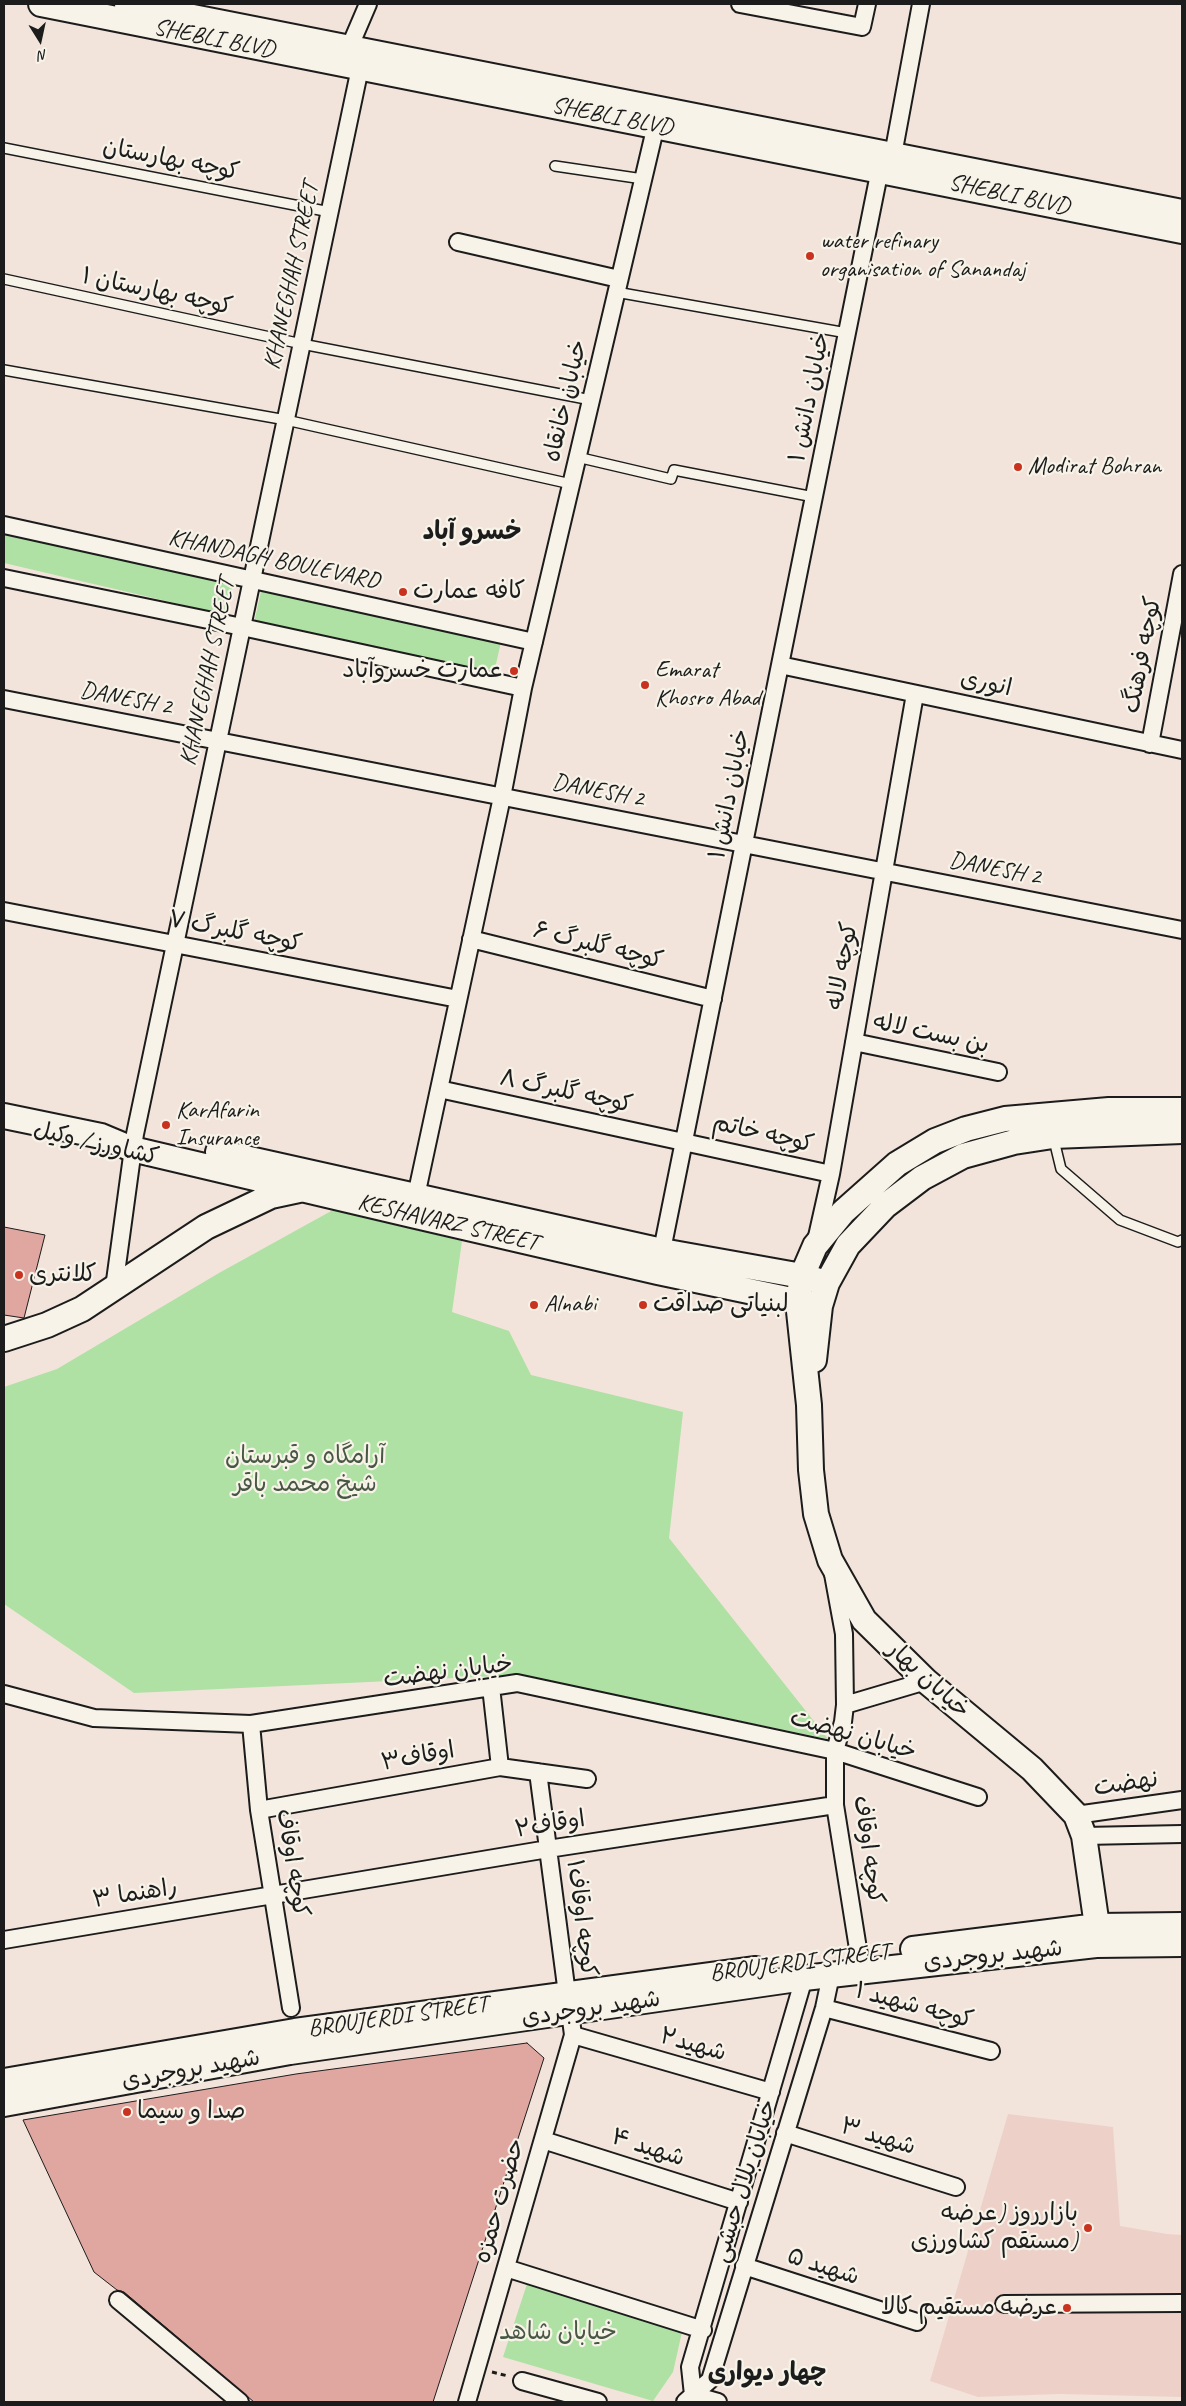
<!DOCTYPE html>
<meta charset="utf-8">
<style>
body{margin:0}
#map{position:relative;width:1186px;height:2406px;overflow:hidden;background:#f2e4da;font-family:Caveat,sans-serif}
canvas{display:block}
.frame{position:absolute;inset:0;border:5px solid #1c1c1c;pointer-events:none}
.north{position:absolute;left:15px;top:15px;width:50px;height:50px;-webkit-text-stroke:4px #f7f3e8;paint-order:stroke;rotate:170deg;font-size:14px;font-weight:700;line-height:20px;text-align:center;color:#1c1c1c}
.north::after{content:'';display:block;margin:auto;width:18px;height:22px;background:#1c1c1c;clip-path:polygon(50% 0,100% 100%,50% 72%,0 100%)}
</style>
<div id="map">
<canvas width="1186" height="2406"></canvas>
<div class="frame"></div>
<div class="north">N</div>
</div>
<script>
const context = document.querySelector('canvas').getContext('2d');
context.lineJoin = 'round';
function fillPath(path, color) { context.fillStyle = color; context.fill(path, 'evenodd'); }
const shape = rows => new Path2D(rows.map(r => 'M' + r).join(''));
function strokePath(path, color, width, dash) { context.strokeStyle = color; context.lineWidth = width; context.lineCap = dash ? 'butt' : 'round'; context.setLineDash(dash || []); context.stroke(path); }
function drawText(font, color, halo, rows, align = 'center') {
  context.font = font + ' Caveat,"Playpen Sans Arabic",sans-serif'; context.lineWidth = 4.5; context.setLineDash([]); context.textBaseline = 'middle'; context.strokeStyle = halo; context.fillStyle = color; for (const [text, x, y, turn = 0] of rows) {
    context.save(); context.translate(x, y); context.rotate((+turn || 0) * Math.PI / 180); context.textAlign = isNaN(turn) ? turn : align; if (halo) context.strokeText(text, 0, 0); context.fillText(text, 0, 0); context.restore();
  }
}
const built = shape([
 [1008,2114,1113,2127,1120,2226,1167,2234,1182,2235,1182,2397,1059,2394,978,2397,930,2381]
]);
const green = shape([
 [4,526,234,580,226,615,4,563],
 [262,587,501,642,493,677,254,623],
 [333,1210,462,1241,452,1312,509,1331,531,1375,683,1412,669,1538,828,1739,518,1675,134,1693,4,1604,4,1387,57,1369,219,1273],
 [527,2284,682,2332,673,2372,653,2401,503,2357]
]);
const building = shape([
 [4,1227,45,1235,24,1318,4,1315,4,1227],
 [527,2043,544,2058,433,2402,254,2402,124,2292,117,2290,94,2272,23,2120,296,2074,527,2043]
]);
const path = shape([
 [492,2372,508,2376]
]);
const lane = shape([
 [4,148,330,212],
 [555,166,643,179],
 [4,279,302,344,591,400],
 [616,292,847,333],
 [4,370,286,420,571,484],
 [577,457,671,479,674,470,814,497],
 [1053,1136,1061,1169,1120,1220,1178,1242,1182,1240]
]);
const street = shape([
 [740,4,862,27,867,4],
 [350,46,368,4],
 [893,155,921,4],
 [458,242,619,279],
 [4,525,534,642],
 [4,578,242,627,523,688],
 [780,665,1182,750],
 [4,699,1182,930],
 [1150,744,1182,574],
 [4,911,458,999],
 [471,939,713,999],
 [854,1042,998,1072],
 [439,1089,831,1174],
 [416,1196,502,797,523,688,656,125],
 [816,1241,831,1174,915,694],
 [660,1260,880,169],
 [114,1288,135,1134,360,68],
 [833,1574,844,1634,845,1705,843,1722,835,1751,835,1805,859,1955],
 [491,1687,500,1767],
 [4,1694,94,1718,251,1724,517,1683,835,1751,978,1797],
 [845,1705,926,1681],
 [251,1724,259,1810,291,2008],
 [538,1772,567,1994],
 [259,1810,500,1767,587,1779],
 [1076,1815,1182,1800],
 [1084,1836,1182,1834],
 [4,1940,548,1849,835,1805],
 [824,2008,991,2051],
 [573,2035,771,2092],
 [785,2133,956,2187],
 [543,2140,739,2202],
 [744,2266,917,2322],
 [506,2268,703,2330],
 [118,2300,240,2402],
 [1004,2304,1182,2303],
 [522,2381,598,2402],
 [693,2395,690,2367,804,1978],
 [693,2395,718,2402],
 [467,2402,573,2035,570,2012],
 [685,2402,710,2380,824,2008,831,1975]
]);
const secondary = shape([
 [41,4,1182,231],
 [127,4,1182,212],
 [4,1116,101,1136,132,1149,412,1215,658,1272,820,1306],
 [218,1152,662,1251,802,1276,827,1283],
 [4,1339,47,1325,82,1309,206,1227,271,1196,299,1190],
 [814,1360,820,1306,827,1283,848,1245,885,1206,922,1178,963,1156,1014,1142,1053,1136,1182,1131],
 [1096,1945,1097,1926,1084,1836,1076,1815,1032,1769,926,1681,864,1620,830,1560,816,1514,811,1470,809,1405,798,1302,802,1276,815,1246,843,1212,897,1164,935,1141,966,1129,1005,1119,1109,1110,1182,1110],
 [913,1949,1097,1926,1182,1925],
 [4,2081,295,2031,756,1969],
 [4,2104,290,2052,804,1978,1096,1945,1182,1944]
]);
const markers = [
 [810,256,5,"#c8321e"],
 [1018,467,5,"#c8321e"],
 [403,592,5,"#c8321e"],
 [514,671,5,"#c8321e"],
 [645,685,5,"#c8321e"],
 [166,1125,5,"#c8321e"],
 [19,1275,5,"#c8321e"],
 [534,1305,5,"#c8321e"],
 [643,1305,5,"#c8321e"],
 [127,2112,5,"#c8321e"],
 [1088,2228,5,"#c8321e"],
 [1067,2308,5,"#c8321e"]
];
const streetNames = [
 ["SHEBLI BLVD",214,39,11],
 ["SHEBLI BLVD",612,117,11],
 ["کوچه بهارستان",171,160,11],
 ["SHEBLI BLVD",1009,195,12],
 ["KHANEGHAH STREET",292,276,-78],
 ["کوچه بهارستان ۱",157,292,12],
 ["خیابان دانش ۱",810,397,-79],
 ["خیابان خانقاه",566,401,-77],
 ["KHANDAGH BOULEVARD",274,560,12],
 ["کوچه فرهنگ",1143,655,-79],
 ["KHANEGHAH STREET",208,672,-78],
 ["انوری",986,684,12],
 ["DANESH 2",126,699,11],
 ["DANESH 2",598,791,11],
 ["خیابان دانش ۱",730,794,-79],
 ["DANESH 2",995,869,11],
 ["کوچه گلبرگ ۷",235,932,11],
 ["کوچه گلبرگ ۶",598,946,14],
 ["کوچه لاله",843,966,-80],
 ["بن بست لاله",931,1034,12],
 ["کوچه گلبرگ ۸",566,1092,12],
 ["کوچه خاتم",763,1134,13],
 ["کشاورز / وکیل",96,1144,13],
 ["KESHAVARZ STREET",448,1223,13],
 ["خیابان نهضت",448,1672,-7],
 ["خیابان بهار",928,1680,42],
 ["خیابان نهضت",853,1735,16],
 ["اوقاف۳",418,1757,-10],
 ["نهضت",1126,1784,-8],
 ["اوقاف۲",550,1825,-9],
 ["کوچه اوقاف",868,1850,82],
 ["کوچه اوقاف",292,1863,81],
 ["راهنما ۳",135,1894,-9],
 ["کوچه اوقاف۱",581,1918,83],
 ["شهید بروجردی",993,1956,-6],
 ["BROUJERDI STREET",800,1963,-7],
 ["کوچه شهید ۱",914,2006,15],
 ["شهید بروجردی",591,2009,-8],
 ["BROUJERDI STREET",398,2017,-8],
 ["شهید۲",693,2045,16],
 ["شهید بروجردی",191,2070,-10],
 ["شهید ۳",878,2137,17],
 ["شهید ۴",648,2148,18],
 ["خیابان بلال حبشی",745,2181,-73],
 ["حضرت حمزه",500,2201,-74],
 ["شهید ۵",823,2267,18]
];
const poiNames = [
 ["water refinary",820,242],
 ["organisation of Sanandaj",820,270],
 ["Modirat Bohran",1028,467],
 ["کافه عمارت",413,592],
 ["عمارت خسروآباد",504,671,"right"],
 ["Emarat",655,671],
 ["Khosro Abad",655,699],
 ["KarAfarin",176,1111],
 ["Insurance",176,1139],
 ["کلانتری",29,1275],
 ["Alnabi",544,1305],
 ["لبنیاتی ‌صداقت",653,1305],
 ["صدا و سیما",137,2112],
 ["بازارروز (عرضه",1078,2214,"right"],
 ["مستقم کشاورزی)",1078,2242,"right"],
 ["عرضه مستقیم کالا",1057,2308,"right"]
];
const parkNames = [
 ["آرامگاه و قبرستان",305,1457],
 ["شیخ محمد باقر",305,1485],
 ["خیابان شاهد",558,2333]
];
const neighbourhoodNames = [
 ["خسرو آباد",472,532],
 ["چهار دیواری",767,2373]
];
fillPath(built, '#edd1c9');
fillPath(green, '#aee1a3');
fillPath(building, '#e0a6a0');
strokePath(building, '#1c1c1c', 1);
strokePath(lane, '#1c1c1c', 12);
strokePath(street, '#1c1c1c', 20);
strokePath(secondary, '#1c1c1c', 28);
strokePath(path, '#1c1c1c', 3, [5, 4]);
strokePath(lane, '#f7f3e8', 9);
strokePath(street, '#f7f3e8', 16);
strokePath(secondary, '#f7f3e8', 24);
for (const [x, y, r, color] of markers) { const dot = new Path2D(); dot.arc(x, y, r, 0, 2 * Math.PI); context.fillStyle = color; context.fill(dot); strokePath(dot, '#f7f3e8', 2); }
drawText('24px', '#1c1c1c', '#f7f3e8', streetNames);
drawText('24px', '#1c1c1c', '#f7f3e8', poiNames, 'left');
drawText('24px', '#485744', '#f7f3e8', parkNames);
drawText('bold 25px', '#1c1c1c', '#f7f3e8', neighbourhoodNames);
</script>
